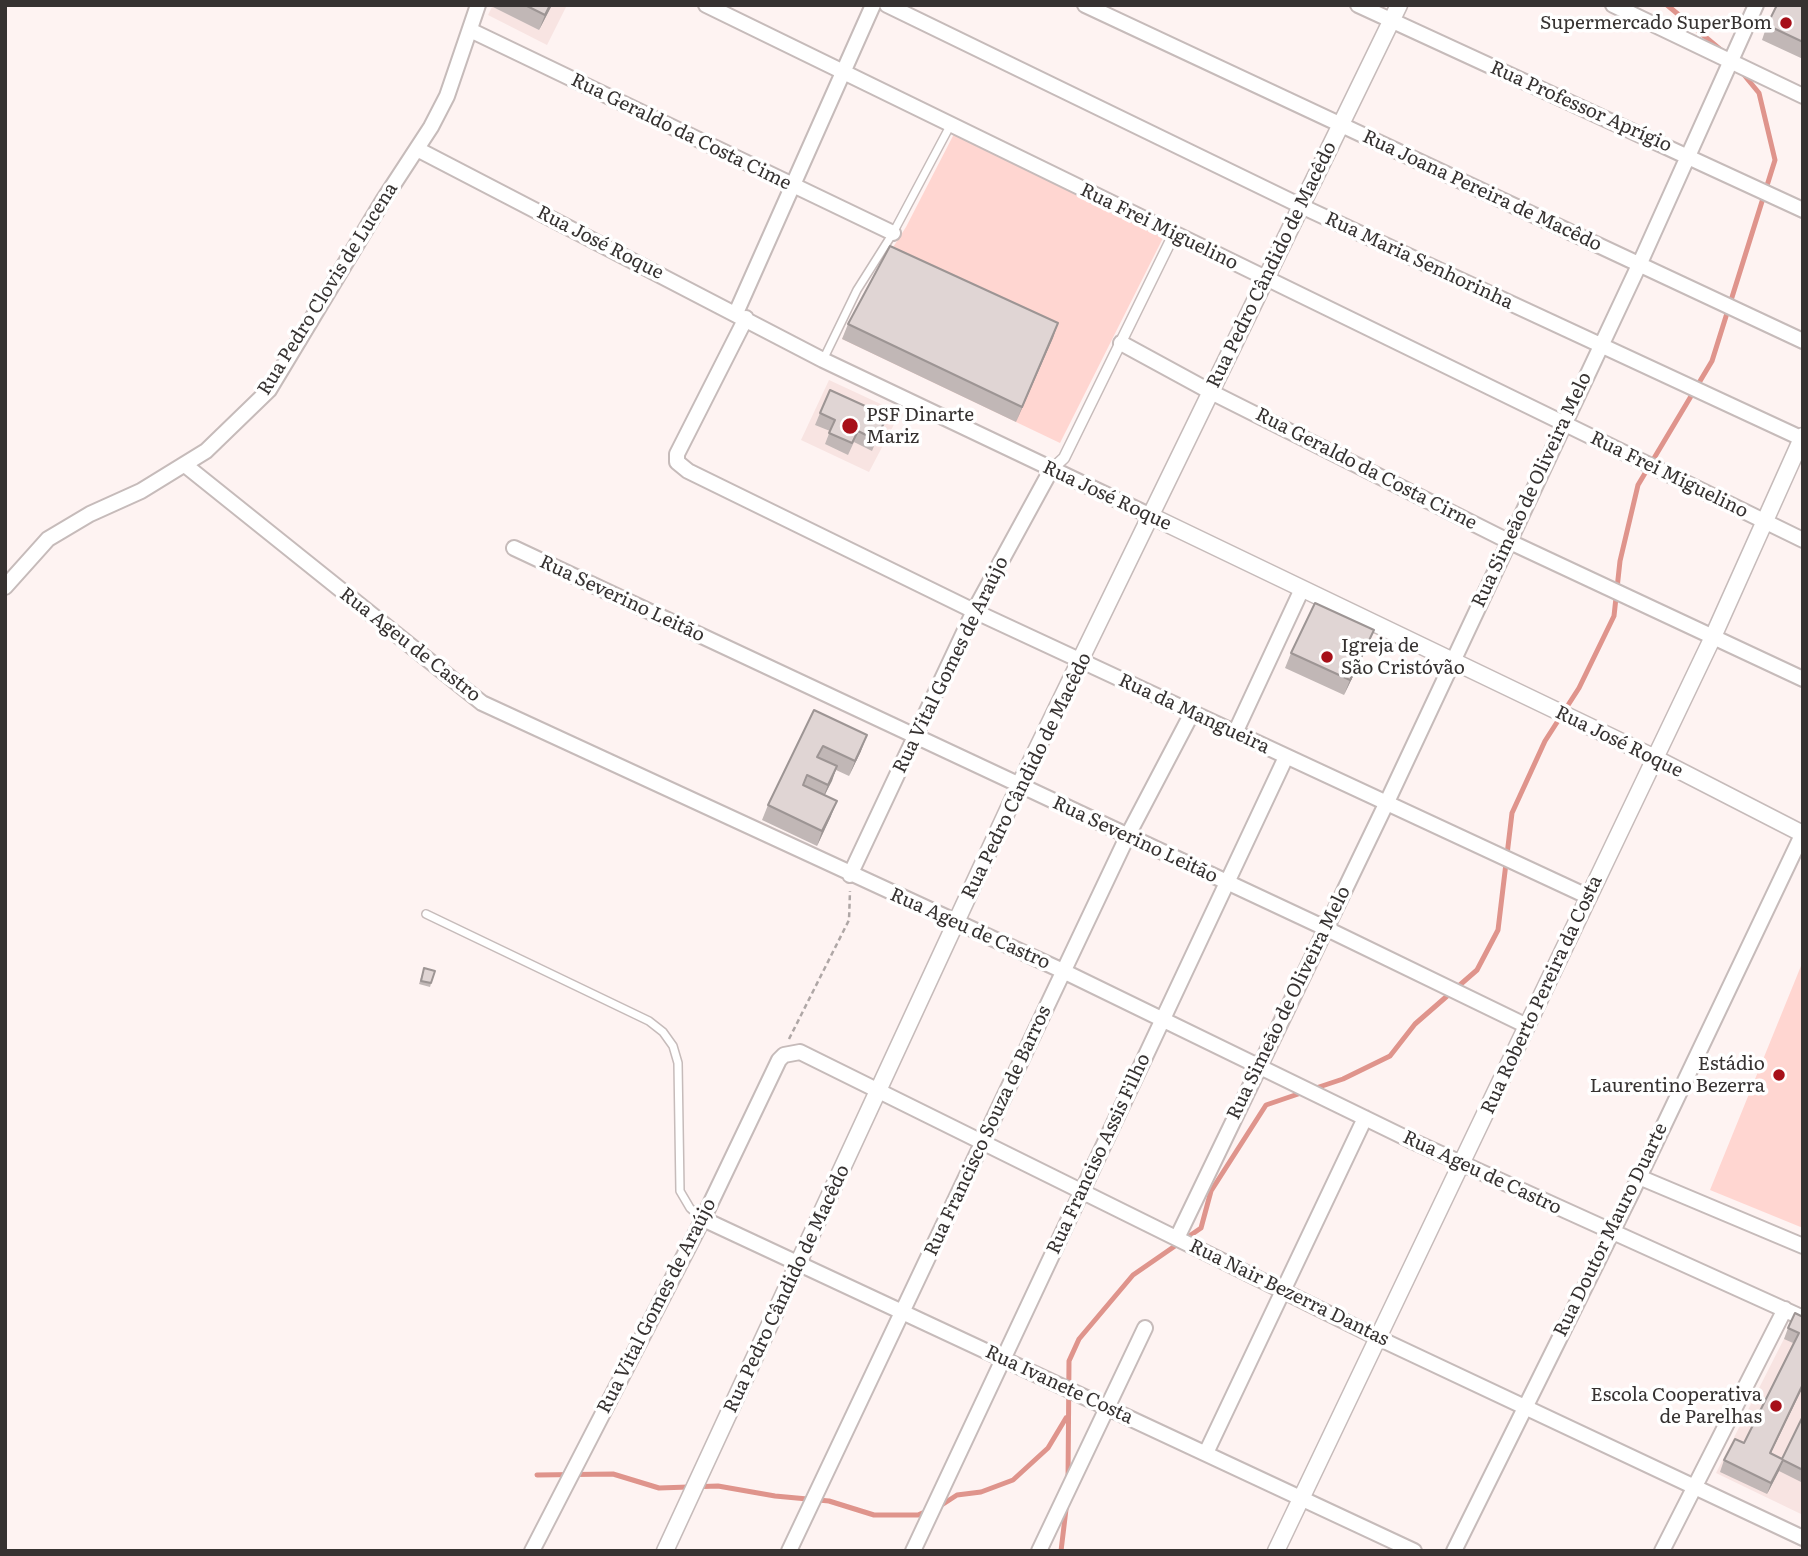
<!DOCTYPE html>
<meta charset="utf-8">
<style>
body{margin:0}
#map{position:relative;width:1808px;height:1556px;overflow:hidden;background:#fef3f2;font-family:Literata,serif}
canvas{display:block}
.frame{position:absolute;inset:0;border:7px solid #363231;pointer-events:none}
</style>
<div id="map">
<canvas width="1808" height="1556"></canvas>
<div class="frame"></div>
</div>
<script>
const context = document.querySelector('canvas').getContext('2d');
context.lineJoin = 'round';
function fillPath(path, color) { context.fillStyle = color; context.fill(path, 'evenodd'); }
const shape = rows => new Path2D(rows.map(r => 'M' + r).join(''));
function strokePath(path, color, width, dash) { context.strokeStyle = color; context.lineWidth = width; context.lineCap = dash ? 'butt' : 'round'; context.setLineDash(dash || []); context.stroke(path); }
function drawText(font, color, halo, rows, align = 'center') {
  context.font = font + ' Literata,serif'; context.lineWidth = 7; context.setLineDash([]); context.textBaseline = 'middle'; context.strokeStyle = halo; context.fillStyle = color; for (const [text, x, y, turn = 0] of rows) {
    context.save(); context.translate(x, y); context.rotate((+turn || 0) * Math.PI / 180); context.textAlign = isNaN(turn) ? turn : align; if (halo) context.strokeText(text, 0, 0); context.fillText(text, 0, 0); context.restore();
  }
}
const built = shape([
 [493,5,567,5,547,45,488,15],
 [829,380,900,413,869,472,801,440],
 [1791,1325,1803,1330,1803,1515,1716,1473]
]);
const green = shape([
 [955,132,1165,234,1060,443,842,339,877,272,906,227],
 [1803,961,1803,1228,1710,1190]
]);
const stream = shape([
 [1667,5,1727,55],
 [1313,1089,1343,1079,1390,1056,1415,1024,1477,970,1498,930,1512,813,1545,741,1579,688,1614,616,1620,561,1638,485,1712,361,1775,160,1759,93,1740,70],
 [537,1475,613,1474,659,1488,718,1486,775,1496,829,1501,874,1515,918,1515,927,1511],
 [1068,1481,1069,1361,1079,1339,1133,1275,1201,1228,1211,1191,1266,1105,1304,1092],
 [937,1508,957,1495,981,1492,1013,1480,1048,1448,1066,1418],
 [1061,1551,1067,1501]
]);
const path = shape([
 [789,1039,849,920,850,891]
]);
const service = shape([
 [823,360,857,290,893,233,950,126],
 [426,914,649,1021,663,1032,673,1046,678,1063,680,1191,690,1208,702,1219]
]);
const pedestrian = shape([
 [1051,470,1064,458,1174,234]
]);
const minor = shape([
 [706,5,1803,540],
 [887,5,1301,206,1803,439],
 [1085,5,1803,341],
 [1358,5,1803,210],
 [1613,5,1803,96],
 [470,30,893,233],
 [417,149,823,360,1151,516],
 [736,313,873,5],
 [746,318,677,454,677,462,688,471,974,611,1589,897],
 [1121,343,1211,392,1508,541,1803,679],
 [185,465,482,703,1063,971,1410,1140,1803,1318],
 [514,548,1325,928,1527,1026],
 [5,587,48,539,90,514,141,491,206,451,269,390,384,199,431,127,447,96,478,5],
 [1235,733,1302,589],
 [850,875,974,611,1051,470],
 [1639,1177,1803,1246],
 [703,1219,1414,1551],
 [1177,1238,1387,802,1640,263,1756,5],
 [1206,1453,1365,1118],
 [532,1551,703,1219,779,1060,784,1055,800,1052,1376,1337,1803,1538],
 [789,1551,1128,835,1192,713],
 [913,1551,1286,757],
 [1039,1551,1145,1328],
 [1454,1551,1634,1188,1803,833],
 [1662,1551,1785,1309]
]);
const tertiary = shape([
 [1151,516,1653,757,1803,834],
 [665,1551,1019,786,1399,5],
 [1276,1551,1712,639,1803,436]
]);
const wall = shape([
 [489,5,552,5,539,30],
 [1803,5,1803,59,1762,40,1767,25],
 [1058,323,1016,422,842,339,848,324],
 [820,413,887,416,872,451,854,442,848,455,825,444,830,431,815,425],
 [1374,630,1368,645,1344,695,1285,668,1291,653],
 [814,710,861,751,849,776,836,770,825,795,831,816,817,846,762,820,768,805],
 [424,968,435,971,430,987,419,984],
 [1803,1317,1771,1454,1782,1459,1803,1416,1803,1483,1779,1471,1767,1494,1720,1472,1724,1460,1744,1443,1793,1343,1784,1339,1788,1328]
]);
const shadedWall = shape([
 [550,5,552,5,539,30,545,15],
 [1058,323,1053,338,1016,422,1022,407],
 [1374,630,1368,645,1344,695,1350,680],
 [867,735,861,751,849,776,855,761],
 [837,766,832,781,822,800,828,785],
 [837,801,831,816,817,846,822,831],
 [1803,1384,1803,1387,1765,1465,1770,1453],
 [1783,1460,1779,1471,1767,1494,1771,1483]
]);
const building = shape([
 [525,5,550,5,545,15,525,5],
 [1777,5,1803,5,1803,42,1767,25,1777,5],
 [890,246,1058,323,1022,407,848,324,890,246],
 [830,390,887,416,876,440,858,431,852,443,829,433,835,420,820,413,830,390],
 [1315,603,1374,630,1350,680,1291,653,1315,603],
 [814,710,867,735,855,761,823,746,817,757,837,766,828,785,807,775,803,785,837,801,822,831,768,805,814,710],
 [424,968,435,971,431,983,421,981,424,968],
 [1795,1313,1803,1317,1803,1326,1802,1328,1803,1329,1803,1384,1770,1453,1782,1459,1803,1416,1803,1470,1783,1460,1771,1483,1724,1460,1735,1439,1744,1443,1799,1333,1788,1328,1795,1313]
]);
const markers = [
 [1786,23,7,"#a71019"],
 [850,426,9,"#a71019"],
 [1327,657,7,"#a71019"],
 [1779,1075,7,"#a71019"],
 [1776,1406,7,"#a71019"]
];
const poiNames = [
 ["Supermercado SuperBom",1772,23],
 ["PSF Dinarte",866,415,"left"],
 ["Mariz",866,437,"left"],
 ["Igreja de",1341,646,"left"],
 ["São Cristóvão",1341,668,"left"],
 ["Estádio",1765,1064],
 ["Laurentino Bezerra",1765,1086],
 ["Escola Cooperativa",1762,1395],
 ["de Parelhas",1762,1417]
];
const streetNames = [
 ["Rua Professor Aprígio",1581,107,24],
 ["Rua Geraldo da Costa Cime",681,132,26],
 ["Rua Joana Pereira de Macêdo",1482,191,25],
 ["Rua Frei Miguelino",1159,227,26],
 ["Rua José Roque",600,243,27],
 ["Rua Maria Senhorinha",1419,261,25],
 ["Rua Pedro Cândido de Macêdo",1272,265,-64],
 ["Rua Pedro Clovis de Lucena",328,289,-58],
 ["Rua Geraldo da Costa Cirne",1366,469,27],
 ["Rua Frei Miguelino",1669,475,26],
 ["Rua Simeão de Oliveira Melo",1532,490,-65],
 ["Rua José Roque",1107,496,25],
 ["Rua Severino Leitão",622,599,25],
 ["Rua Ageu de Castro",410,645,38],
 ["Rua Vital Gomes de Araújo",951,665,-64],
 ["Rua da Mangueira",1194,714,25],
 ["Rua José Roque",1619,742,26],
 ["Rua Pedro Cândido de Macêdo",1027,776,-64],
 ["Rua Severino Leitão",1135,840,25],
 ["Rua Ageu de Castro",970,929,24],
 ["Rua Roberto Pereira da Costa",1542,995,-65],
 ["Rua Simeão de Oliveira Melo",1289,1003,-64],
 ["Rua Francisco Souza de Barros",988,1131,-65],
 ["Rua Franciso Assis Filho",1099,1154,-65],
 ["Rua Ageu de Castro",1482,1173,25],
 ["Rua Doutor Mauro Duarte",1611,1230,-64],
 ["Rua Pedro Cândido de Macêdo",787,1289,-65],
 ["Rua Nair Bezerra Dantas",1289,1293,26],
 ["Rua Vital Gomes de Araújo",657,1306,-63],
 ["Rua Ivanete Costa",1059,1385,25]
];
fillPath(built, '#f8e4e2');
fillPath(green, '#ffd6d1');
strokePath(stream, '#df948c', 5);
strokePath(service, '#c6bbba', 10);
strokePath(pedestrian, '#c6bbba', 13);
strokePath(minor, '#c6bbba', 18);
strokePath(tertiary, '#c6bbba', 19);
strokePath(path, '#afa7a6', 2.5, [5, 3.5]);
strokePath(service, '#fff', 7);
strokePath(pedestrian, '#fff', 10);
strokePath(minor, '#fff', 14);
strokePath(tertiary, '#fff', 16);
fillPath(wall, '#c1b7b6');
fillPath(shadedWall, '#9d9594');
fillPath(building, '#e0d5d4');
strokePath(building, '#9d9594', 2);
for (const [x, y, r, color] of markers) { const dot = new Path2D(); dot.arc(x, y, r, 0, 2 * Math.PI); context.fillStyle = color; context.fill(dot); strokePath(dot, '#fff', 2.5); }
drawText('19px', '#363231', '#fff', poiNames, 'right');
drawText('19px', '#363231', '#fff', streetNames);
</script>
